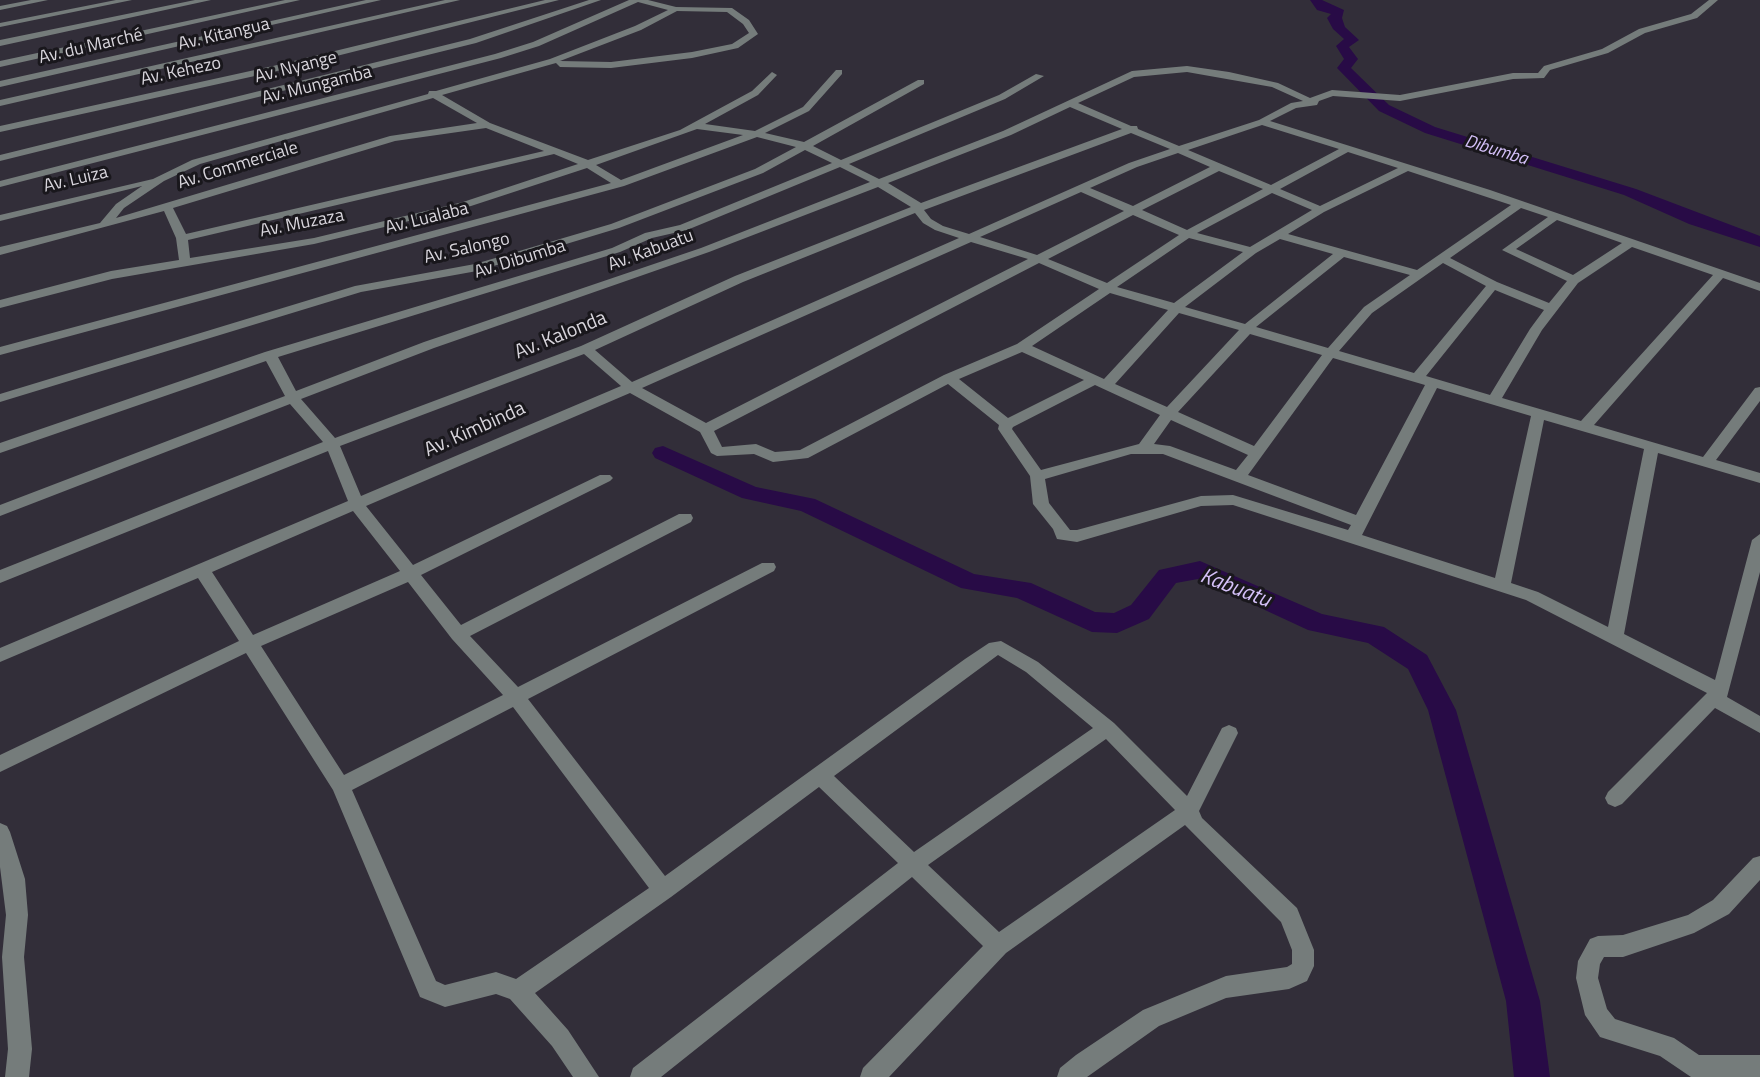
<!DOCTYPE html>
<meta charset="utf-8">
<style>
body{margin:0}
canvas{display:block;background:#322e39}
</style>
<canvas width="1760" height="1077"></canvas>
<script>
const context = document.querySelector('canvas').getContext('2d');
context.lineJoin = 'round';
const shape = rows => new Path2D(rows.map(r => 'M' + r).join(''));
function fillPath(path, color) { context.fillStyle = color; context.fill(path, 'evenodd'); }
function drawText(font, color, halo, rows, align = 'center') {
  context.font = font + ' "Titillium Web",sans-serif'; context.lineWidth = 6; context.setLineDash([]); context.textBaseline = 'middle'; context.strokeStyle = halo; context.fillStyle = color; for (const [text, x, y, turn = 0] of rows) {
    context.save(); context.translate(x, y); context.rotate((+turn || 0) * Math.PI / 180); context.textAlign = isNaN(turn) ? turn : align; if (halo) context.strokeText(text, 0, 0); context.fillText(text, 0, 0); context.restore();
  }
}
const river = shape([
 [1310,0,1322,0,1344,10,1342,18,1345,27,1359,40,1349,47,1358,59,1351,68,1389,105,1435,127,1636,189,1760,236,1760,247,1689,224,1624,195,1425,133,1379,111,1337,68,1344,59,1336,46,1344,39,1333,29,1327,18,1331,14,1317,10,1310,0],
 [663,446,756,487,815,499,974,574,1031,583,1095,612,1114,613,1131,605,1159,570,1200,561,1322,614,1384,627,1427,655,1456,710,1540,1001,1550,1077,1514,1077,1506,1001,1428,710,1408,669,1368,643,1308,630,1198,579,1176,583,1149,619,1117,633,1092,632,1017,598,961,588,801,511,742,498,655,458,652,453,655,448,663,446]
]);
const minor = shape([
 [31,0,48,0,0,10,0,6,31,0],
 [116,0,132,0,0,27,0,23,116,0],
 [195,0,211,0,0,46,0,40,195,0],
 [285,0,300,0,0,67,0,61,285,0],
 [366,0,381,0,0,87,0,81,366,0],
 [445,0,460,0,0,106,0,100,445,0],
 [545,0,559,0,273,72,0,132,0,126,273,66,545,0],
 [589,0,601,0,476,43,0,161,0,155,470,39,589,0],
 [629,0,648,0,676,7,732,8,749,20,758,34,738,48,692,58,611,68,560,67,556,63,442,95,490,123,588,160,680,130,752,91,772,72,777,75,758,95,705,124,755,131,803,107,836,70,842,70,842,74,809,111,765,133,804,142,918,80,924,80,924,84,813,146,841,160,999,95,1036,74,1044,76,1005,99,849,164,879,179,1003,131,1132,71,1187,66,1229,72,1278,83,1310,98,1332,90,1400,95,1513,73,1538,73,1544,66,1602,49,1639,29,1691,14,1709,0,1718,0,1697,18,1645,33,1608,53,1550,70,1544,78,1513,79,1400,101,1333,96,1319,101,1317,105,1296,108,1270,121,1490,190,1760,283,1760,291,1723,278,1594,425,1703,457,1755,388,1760,387,1760,401,1716,460,1760,473,1760,483,1658,453,1624,634,1715,680,1752,540,1760,534,1760,572,1727,697,1760,716,1760,733,1715,708,1622,804,1615,807,1608,804,1605,798,1608,792,1707,693,1526,600,1233,505,1201,506,1077,542,1057,539,1053,529,1033,504,1030,476,998,429,999,425,948,384,808,458,773,462,754,454,717,456,711,453,700,432,630,393,366,506,413,565,600,475,610,475,613,478,610,481,421,575,461,625,679,514,691,514,693,518,691,522,470,636,518,687,762,563,774,563,776,567,774,571,528,699,665,876,965,659,989,643,1001,641,1038,662,1114,723,1187,796,1222,728,1229,725,1236,728,1238,733,1199,811,1202,818,1297,908,1314,950,1314,966,1307,981,1289,989,1226,998,1159,1026,1087,1077,1057,1077,1060,1068,1076,1055,1143,1010,1226,976,1287,967,1292,964,1292,950,1281,922,1185,825,1006,953,889,1077,860,1077,863,1068,983,946,912,877,661,1077,630,1077,633,1068,898,863,819,787,671,897,535,993,568,1030,599,1077,573,1077,552,1046,510,999,496,994,445,1007,420,997,333,790,246,653,0,772,0,755,239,641,198,578,0,662,0,648,348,501,328,451,0,583,0,570,323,442,290,404,0,516,0,505,285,396,266,361,0,453,0,443,265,352,612,248,645,233,680,225,832,163,805,150,763,173,619,228,477,271,361,292,0,402,0,394,355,286,475,264,611,224,755,169,796,147,757,137,624,186,0,355,0,347,611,183,587,168,471,206,314,244,112,279,0,308,0,300,111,271,179,260,176,238,164,211,0,255,0,247,100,223,116,204,142,186,0,221,0,215,153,179,192,160,428,94,429,91,436,91,550,59,635,26,668,10,638,2,539,46,501,58,0,187,0,181,495,54,533,42,629,0],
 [677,11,727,12,743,24,749,33,732,44,692,52,611,62,560,61,641,30,677,11],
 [1187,72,1272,87,1303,101,1291,103,1259,120,1179,146,1138,129,1137,126,1131,126,1078,103,1134,77,1187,72],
 [433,98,477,123,390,136,116,218,124,208,164,181,200,164,433,98],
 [1070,107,1122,129,921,203,888,183,1011,135,1070,107],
 [1262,125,1339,149,1271,185,1188,150,1262,125],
 [486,128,544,151,186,234,173,208,395,141,486,128],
 [697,129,743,135,621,180,596,165,697,129],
 [1131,133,1170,149,1129,163,969,234,943,226,931,219,924,210,1131,133],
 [1348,152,1398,168,1320,206,1280,189,1348,152],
 [1178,153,1210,167,1133,206,1090,188,1137,167,1178,153],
 [554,154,578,164,463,202,314,238,190,258,188,240,554,154],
 [840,167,870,182,701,248,424,342,296,391,278,357,620,252,652,238,687,230,840,167],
 [1219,171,1263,189,1187,230,1142,210,1219,171],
 [1408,171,1511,205,1417,270,1288,234,1324,212,1408,171],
 [878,187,911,207,735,276,581,346,335,438,301,399,434,348,709,252,878,187],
 [1081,192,1124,211,1037,255,980,237,1081,192],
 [1272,193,1312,210,1250,247,1197,233,1272,193],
 [1521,208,1548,217,1502,250,1567,281,1549,303,1497,282,1450,258,1521,208],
 [915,213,923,223,935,230,959,238,632,382,595,350,743,282,915,213],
 [1133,215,1179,235,1107,283,1048,259,1133,215],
 [1557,220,1622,243,1573,275,1516,249,1557,220],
 [1189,238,1243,252,1174,303,1117,287,1189,238],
 [1280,239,1333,254,1245,324,1185,307,1256,253,1280,239],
 [971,242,1028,259,706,423,642,388,971,242],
 [1632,247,1713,275,1581,421,1502,398,1542,330,1578,283,1632,247],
 [1344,257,1410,275,1364,307,1328,348,1256,327,1344,257],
 [1039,263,1099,289,1017,344,944,375,800,450,775,452,756,444,722,447,714,431,1039,263],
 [1443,263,1486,286,1414,373,1339,351,1372,313,1443,263],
 [1495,290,1544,310,1530,329,1490,395,1426,376,1495,290],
 [1110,293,1168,310,1104,379,1032,346,1110,293],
 [1179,313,1239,330,1167,407,1115,384,1179,313],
 [1250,334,1322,355,1254,446,1178,412,1250,334],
 [1022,352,1084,380,1008,418,959,379,1022,352],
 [584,354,621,386,361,496,340,446,584,354],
 [1333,358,1425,385,1356,515,1248,475,1333,358],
 [1095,385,1160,415,1139,444,1041,470,1012,429,1013,427,1095,385],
 [1437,388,1531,416,1495,578,1362,535,1437,388],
 [1171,420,1248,455,1236,470,1170,446,1154,444,1171,420],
 [1544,420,1644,449,1608,627,1538,592,1511,583,1544,420],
 [1131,454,1163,454,1351,525,1348,530,1233,495,1201,496,1077,530,1070,530,1049,503,1045,479,1131,454],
 [353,511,400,571,253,635,212,572,353,511],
 [408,582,452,639,503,695,344,775,261,646,408,582],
 [998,655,1026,672,1093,728,914,852,834,776,998,655],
 [513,707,649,888,516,979,496,972,445,985,436,981,352,790,513,707],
 [1106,739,1175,810,999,932,928,865,1106,739],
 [0,823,7,826,10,832,25,879,28,915,24,957,32,1049,29,1077,5,1077,8,1049,2,957,6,915,0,867,0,823],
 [1760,856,1760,880,1729,914,1694,933,1623,957,1604,957,1600,964,1598,978,1607,1009,1615,1019,1674,1038,1699,1055,1760,1055,1760,1077,1691,1077,1660,1056,1600,1037,1585,1015,1576,978,1578,961,1590,939,1598,936,1623,935,1688,915,1713,900,1753,858,1760,856]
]);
const farStreetnames = [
 ["Av. Kitangua",224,35,-13],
 ["Av. du Marché",91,47,-13],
 ["Av. Nyange",296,68,-14],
 ["Av. Kehezo",181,72,-12],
 ["Av. Mungamba",317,86,-14],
 ["Av. Commerciale",238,166,-17],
 ["Av. Luiza",76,180,-13],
 ["Av. Lualaba",427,219,-14],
 ["Av. Muzaza",302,224,-11],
 ["Av. Salongo",467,249,-13],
 ["Av. Kabuatu",651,251,-20],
 ["Av. Dibumba",520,260,-17]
];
const farWaternames = [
 ["Dibumba",1496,151,17]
];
const streetNames = [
 ["Av. Kalonda",561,336,-22],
 ["Av. Kimbinda",475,430,-24]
];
const waterNames = [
 ["Kabuatu",1235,589,21]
];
fillPath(river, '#280b46');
fillPath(minor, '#757c7b');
drawText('18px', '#d8d5dc', '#19171c', farStreetnames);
drawText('italic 18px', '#d4c0f8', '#19171c', farWaternames);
drawText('20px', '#d8d5dc', '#19171c', streetNames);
drawText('italic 22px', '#d4c0f8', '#19171c', waterNames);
</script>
